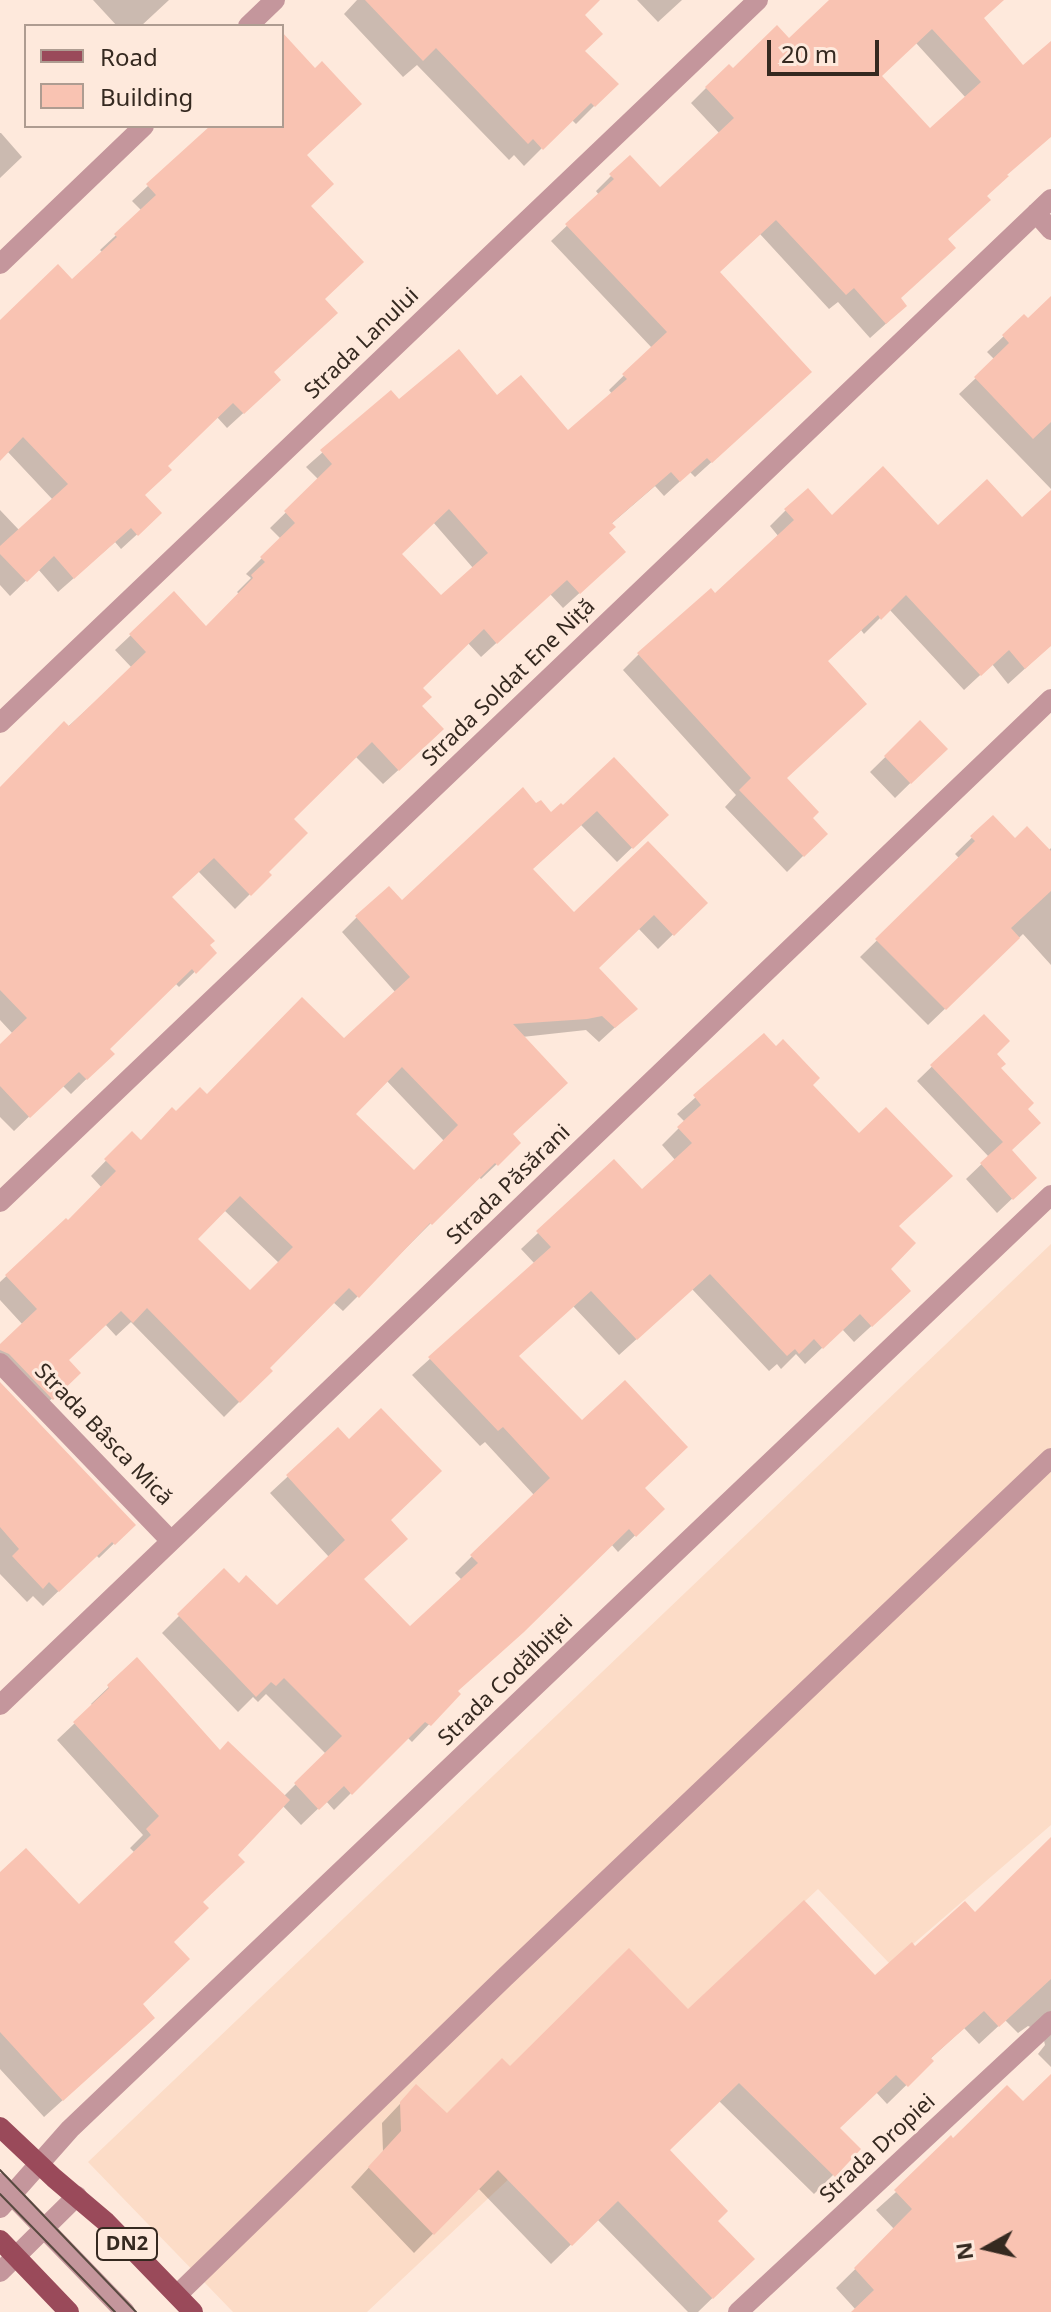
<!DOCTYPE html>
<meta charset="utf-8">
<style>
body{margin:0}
#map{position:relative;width:1051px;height:2312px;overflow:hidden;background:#fee9dc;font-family:"Noto Sans",sans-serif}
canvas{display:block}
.legend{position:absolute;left:24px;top:24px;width:260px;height:104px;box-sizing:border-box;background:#fee9dc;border:2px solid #ae9c91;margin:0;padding:10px 14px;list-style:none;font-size:24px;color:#352920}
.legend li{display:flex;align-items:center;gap:16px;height:40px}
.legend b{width:40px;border:2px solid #ae9c91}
.north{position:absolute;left:947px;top:2208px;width:80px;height:80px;-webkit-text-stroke:6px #fee9dc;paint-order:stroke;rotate:262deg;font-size:22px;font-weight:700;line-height:32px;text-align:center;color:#352920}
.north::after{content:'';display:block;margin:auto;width:28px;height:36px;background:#352920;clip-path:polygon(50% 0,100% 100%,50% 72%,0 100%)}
.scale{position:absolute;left:767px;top:40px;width:112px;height:36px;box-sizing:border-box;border:4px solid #352920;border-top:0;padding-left:10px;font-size:24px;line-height:28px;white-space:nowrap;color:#352920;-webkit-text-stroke:6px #fee9dc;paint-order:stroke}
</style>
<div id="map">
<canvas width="1051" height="2312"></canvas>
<ul class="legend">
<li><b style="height:10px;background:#9a4a5a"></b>Road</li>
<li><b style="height:22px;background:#f9c3b2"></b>Building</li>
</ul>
<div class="north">N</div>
<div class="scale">20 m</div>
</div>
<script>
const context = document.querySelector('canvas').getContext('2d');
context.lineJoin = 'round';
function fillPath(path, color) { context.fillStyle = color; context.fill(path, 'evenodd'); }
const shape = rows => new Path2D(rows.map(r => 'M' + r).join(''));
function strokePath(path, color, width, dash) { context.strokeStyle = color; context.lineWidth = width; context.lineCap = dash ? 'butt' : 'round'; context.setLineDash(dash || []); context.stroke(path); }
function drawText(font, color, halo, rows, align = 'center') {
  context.font = font + ' "Noto Sans",sans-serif'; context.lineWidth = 6; context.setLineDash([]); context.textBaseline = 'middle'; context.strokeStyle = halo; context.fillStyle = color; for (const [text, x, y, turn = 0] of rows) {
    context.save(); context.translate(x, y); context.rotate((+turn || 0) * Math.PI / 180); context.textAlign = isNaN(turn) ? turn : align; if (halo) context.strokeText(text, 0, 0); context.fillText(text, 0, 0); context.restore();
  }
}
const built = shape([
 [1051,1244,1051,1825,890,1964,818,1889,367,2312,233,2312,88,2162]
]);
const shadow = shape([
 [93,0,169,0,141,26,117,26],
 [357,0,597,0,582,15,583,51,616,84,576,124,571,119,524,166,514,155,509,160,417,65,403,77,344,14],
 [637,0,682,0,658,22],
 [831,0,998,0,982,18,1023,67,1051,44,1051,135,1005,176,946,240,899,299,889,321,870,338,838,302,829,309,760,234,718,273,794,387,695,477,690,472,664,496,655,486,611,524,606,534,608,567,563,608,550,594,481,657,467,642,421,688,420,706,427,744,383,784,355,756,292,819,266,872,269,875,235,909,198,871,170,898,214,953,179,987,175,983,107,1049,112,1054,71,1094,62,1085,14,1131,0,1117,0,1046,13,1034,0,1020,0,789,132,668,115,650,131,635,206,628,239,594,237,592,251,578,246,574,281,539,270,528,319,480,306,467,391,392,399,401,497,398,568,433,612,394,609,390,652,348,551,241,599,195,596,191,611,176,660,190,720,134,691,103,706,88,930,131,966,98,916,43],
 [433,522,473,568,441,597,399,554],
 [282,57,305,155,308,206,322,299,272,373,263,395,227,428,217,417,165,466,143,495,144,528,121,549,115,542,58,592,38,569,10,596,0,585,0,510,19,530,53,500,7,451,0,458,0,321,72,282,103,253,100,250,142,211,132,201,212,126,282,126],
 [1,133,22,157,0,178,0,133],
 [1051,299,1051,489,959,394,995,360,987,352,1024,317,1028,321],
 [1051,493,1051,645,1008,684,992,664,964,690,889,609,864,634,861,630,826,662,785,779,811,818,825,834,787,872,725,807,736,795,623,670,639,654,715,595,779,537,770,526,786,510,831,518,938,527,1022,520],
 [920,723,945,749,895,798,870,772],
 [536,806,551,815,560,806,666,815,617,862,581,825,531,870,574,915,705,903,658,949,638,928,596,969,635,1009,599,1042,586,1030,522,1037,511,1135,519,1143,481,1179,478,1176,343,1311,333,1302,267,1368,270,1371,224,1417,131,1322,116,1336,105,1324,66,1361,78,1373,37,1413,0,1375,0,1347,23,1325,0,1300,0,1282,66,1220,68,1222,102,1188,91,1176,132,1134,140,1142,176,1114,206,1097,344,1041,396,993,342,932,357,917,402,903],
 [386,1080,444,1141,413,1172,353,1114],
 [224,1210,279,1263,250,1293,195,1239],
 [993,817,1015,840,1048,851,1051,848,1051,965,1023,934,928,1025,860,957,960,859,955,854],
 [984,1016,998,1068,1025,1109,1009,1151,1019,1192,997,1213,966,1179,989,1157,917,1081],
 [764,1036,811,1085,897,1227,888,1269,892,1307,854,1342,842,1329,805,1364,796,1354,781,1369,777,1364,769,1371,692,1289,619,1355,573,1306,517,1357,662,1509,618,1552,611,1544,456,1692,458,1694,412,1742,407,1737,334,1810,326,1801,301,1825,282,1805,236,1855,171,1942,140,2004,135,2035,44,2117,0,2069,0,1875,79,1907,135,1853,130,1848,143,1835,57,1740,93,1706,91,1704,137,1660,220,1753,283,1797,326,1754,266,1694,258,1702,253,1697,238,1712,162,1633,224,1571,239,1585,277,1608,329,1557,270,1493,338,1430,389,1521,362,1580,410,1629,462,1580,455,1573,534,1495,485,1442,480,1446,412,1375,535,1264,521,1249,538,1233,642,1192,676,1161,662,1145,685,1122,677,1114],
 [0,1385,133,1525,99,1558,96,1555,43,1606,33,1596,27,1602,0,1574],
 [1051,1841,1051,2067,1038,2054,1045,2045,1042,2032,1028,2026,1018,2033,1005,2020,979,2044,964,2028,930,2059,931,2061,887,2104,876,2092,838,2129,859,2149,814,2194,718,2100,668,2150,733,2278,698,2312,688,2312,597,2219,551,2264,478,2188,414,2253,351,2187,383,2152,382,2123,416,2087,447,2116,510,2068,688,2012,875,1978,915,1949,975,1915],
 [1051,2076,1051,2312,854,2312,856,2310,836,2288,895,2230,876,2210,953,2141,1023,2104]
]);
const building = shape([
 [365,0,600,0,585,15,603,34,585,51,619,84,595,107,591,103,543,150,533,139,528,144,436,48,423,61],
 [829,0,1004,0,984,18,1023,65,1051,41,1051,137,1007,175,1009,176,987,196,991,200,948,239,956,248,901,298,907,306,886,324,854,288,846,295,776,220,720,272,812,372,712,463,707,458,680,482,671,472,612,523,616,527,609,533,626,552,580,594,567,580,497,644,484,629,423,688,432,697,422,706,444,729,399,771,372,742,294,819,308,833,269,872,272,875,251,896,214,858,172,897,215,941,210,945,217,953,196,974,192,969,110,1049,115,1054,87,1080,79,1072,30,1118,0,1086,0,1044,27,1018,0,990,0,787,64,721,69,726,146,652,129,634,174,591,206,626,253,578,251,575,265,562,260,557,295,523,284,511,332,464,320,450,391,390,399,399,459,349,497,395,521,375,568,430,627,379,622,374,667,332,565,224,614,179,609,174,630,155,660,187,734,118,705,87,729,64,733,68,777,25,789,38],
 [932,29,981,82,930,128,882,76],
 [449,509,488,553,441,595,402,554],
 [282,32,315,68,322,61,362,104,307,155,334,184,311,206,364,262,325,299,338,313,274,372,281,380,244,414,233,403,168,466,172,470,145,495,162,513,138,536,131,528,74,579,54,556,27,582,0,554,0,546,68,484,23,437,0,461,0,320,58,264,72,279,117,237,114,234,156,195,146,184,210,126,282,126],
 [1051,296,1051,422,1033,439,974,377,1009,343,1002,335,1024,314,1028,318],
 [883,466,938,525,987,479,1022,517,1051,490,1051,646,1025,669,1009,650,981,676,906,595,881,620,878,615,828,661,867,704,787,778,819,812,813,818,828,834,804,857,739,790,751,778,637,653,711,588,715,593,794,520,784,509,808,488,832,515],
 [920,720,948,749,911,784,884,756],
 [614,757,669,815,633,849,597,811,533,869,574,912,648,841,708,903,674,936,654,915,599,968,638,1009,615,1028,602,1016,587,1019,513,1024,568,1083,513,1134,521,1143,498,1166,495,1163,432,1225,430,1223,359,1298,349,1288,270,1368,273,1371,240,1403,147,1308,133,1323,121,1311,69,1360,81,1373,53,1400,9,1354,0,1350,0,1344,37,1309,5,1275,66,1218,68,1220,116,1171,104,1159,132,1131,141,1140,172,1107,176,1111,200,1087,207,1094,302,997,344,1038,410,977,355,916,389,886,402,900,523,787,536,803,541,800,551,812,561,803,563,805],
 [402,1067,458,1125,414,1170,356,1114],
 [240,1196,293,1247,250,1290,198,1239],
 [993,815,1015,838,1027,826,1051,851,1051,891,1011,928,1020,938,946,1010,875,939,975,841,970,836],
 [984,1014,1010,1041,997,1054,1006,1064,1001,1068,1034,1103,1028,1109,1041,1123,1012,1150,1037,1178,1013,1200,980,1163,1003,1142,930,1065],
 [764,1033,776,1046,783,1039,820,1078,813,1085,859,1133,886,1107,953,1176,899,1226,916,1243,891,1269,911,1291,872,1327,860,1314,823,1349,814,1339,799,1354,795,1349,787,1356,710,1274,637,1340,591,1291,519,1356,582,1420,625,1380,688,1447,645,1488,665,1509,636,1537,629,1529,524,1632,458,1691,461,1694,431,1726,425,1722,352,1795,344,1786,319,1810,294,1783,342,1736,284,1678,276,1686,271,1682,256,1697,177,1614,224,1568,239,1583,246,1575,277,1605,345,1540,286,1475,338,1427,349,1439,381,1408,442,1471,391,1520,408,1539,364,1579,410,1626,478,1563,470,1555,550,1478,503,1427,498,1431,428,1357,551,1247,536,1231,614,1159,642,1189,692,1143,677,1127,701,1105,693,1095],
 [0,1382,136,1525,115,1545,112,1542,59,1592,49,1582,43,1589,12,1556,19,1549,0,1527],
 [137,1657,220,1750,228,1741,290,1800,238,1855,245,1862,203,1902,209,1908,174,1942,190,1959,143,2004,155,2018,63,2101,0,2032,0,1872,26,1848,79,1904,151,1835,146,1829,159,1816,73,1722,109,1688,107,1685],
 [1051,1837,1051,1979,999,2027,984,2011,931,2058,934,2061,908,2087,896,2075,840,2128,861,2149,835,2177,739,2083,670,2150,728,2211,718,2221,755,2259,713,2299,618,2201,572,2246,498,2170,434,2235,368,2167,401,2131,400,2102,416,2084,447,2113,502,2058,510,2066,629,1948,688,2009,804,1900,875,1975,912,1942,915,1946,965,1901,975,1912],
 [1051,2074,1051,2312,851,2312,874,2290,854,2268,912,2209,894,2190,951,2135,953,2138,1007,2085,1023,2101]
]);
const minor = shape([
 [248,26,275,0],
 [1036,213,1051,230],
 [0,264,144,126],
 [0,723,758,0],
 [0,1202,1051,199],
 [0,1363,171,1541],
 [0,1705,1051,699],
 [0,2183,125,2312],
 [0,2208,70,2129,1051,1195],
 [0,2272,77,2196],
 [177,2295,505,1977,1051,1458],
 [738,2312,1051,2021]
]);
const major = shape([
 [0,2127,54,2178,106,2222,193,2312],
 [0,2240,69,2312]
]);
const tram = shape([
 [0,2170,136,2312],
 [0,2194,115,2312]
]);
const shields = [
 [127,2244,60]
];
const shieldNames = [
 ["DN2",127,2244]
];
const streetNames = [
 ["Strada Lanului",362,344,-44],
 ["Strada Soldat Ene Niță",509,683,-44],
 ["Strada Păsărani",509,1185,-44],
 ["Strada Bâsca Mică",103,1435,46],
 ["Strada Codălbiței",506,1681,-44],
 ["Strada Dropiei",878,2149,-43]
];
fillPath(built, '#fcdcc7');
fillPath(shadow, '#0003');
fillPath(building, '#f9c3b2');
strokePath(minor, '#c4969c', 20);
strokePath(major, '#9a4a5a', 20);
strokePath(tram, '#57493f', 2);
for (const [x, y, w] of shields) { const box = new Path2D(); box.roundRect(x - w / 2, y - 16, w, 32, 6); context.fillStyle = '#fee9dc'; context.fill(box); strokePath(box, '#352920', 2); }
drawText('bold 20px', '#352920', null, shieldNames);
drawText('22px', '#352920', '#fee9dc', streetNames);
</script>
